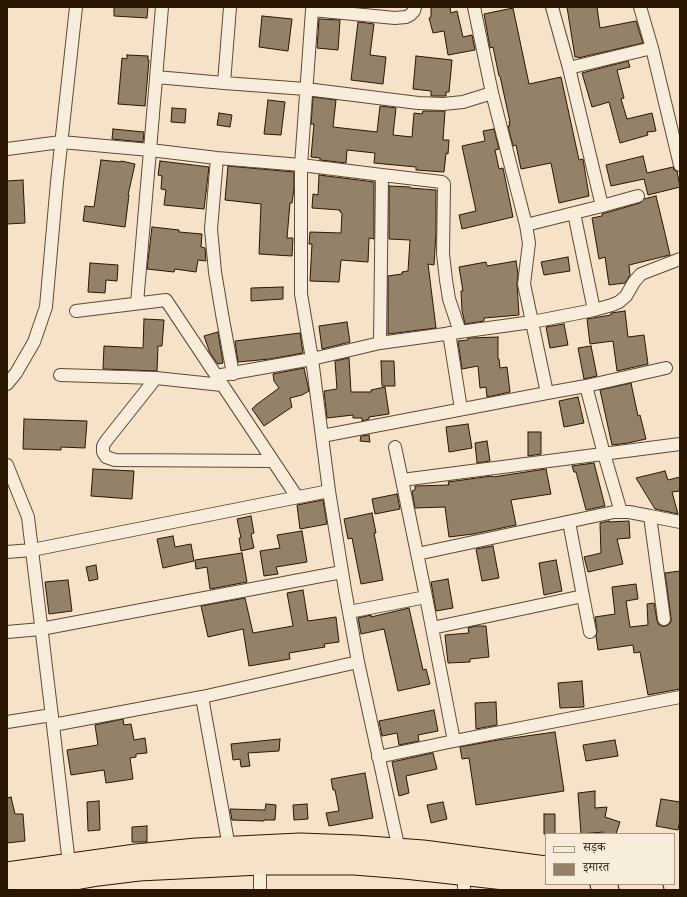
<!DOCTYPE html>
<meta charset="utf-8">
<style>
body{margin:0}
#map{position:relative;width:687px;height:897px;overflow:hidden;background:#f5e2c8;font-family:"IM FELL Great Primer","Noto Serif Devanagari",serif}
canvas{display:block}
.frame{position:absolute;inset:0;border:8px solid #291703;pointer-events:none}
.legend{position:absolute;left:545px;top:833px;width:130px;height:52px;box-sizing:border-box;background:#f8ecdb;border:1px solid #a59785;margin:0;padding:5px 7px;list-style:none;font-size:12px;color:#291703}
.legend li{display:flex;align-items:center;gap:8px;height:20px}
.legend b{width:20px;border:1px solid #a59785}
</style>
<div id="map">
<canvas width="687" height="897"></canvas>
<div class="frame"></div>
<ul class="legend">
<li><b style="height:5px;background:#f8ecdb"></b>सड़क</li>
<li><b style="height:11px;background:#938169"></b>इमारत</li>
</ul>
</div>
<script>
const context = document.querySelector('canvas').getContext('2d');
context.lineJoin = 'round';
function fillPath(path, color) { context.fillStyle = color; context.fill(path, 'evenodd'); }
const shape = rows => new Path2D(rows.map(r => 'M' + r).join(''));
function strokePath(path, color, width, dash) { context.strokeStyle = color; context.lineWidth = width; context.lineCap = dash ? 'butt' : 'round'; context.setLineDash(dash || []); context.stroke(path); }
const building = shape([
 [114,7,148,7,147,18,114,16,114,7],
 [431,7,450,7,451,13,457,11,463,37,472,35,475,50,448,55,444,31,433,33,429,18,431,17,431,7],
 [567,7,597,7,600,28,636,21,643,43,578,58,578,57,575,57,567,7],
 [513,8,529,84,561,77,579,160,583,159,589,196,559,203,551,163,521,169,516,145,513,146,508,126,510,126,509,122,510,122,500,76,499,76,493,47,490,48,484,14,513,8],
 [262,16,292,19,288,51,259,47,262,16],
 [319,19,340,20,338,50,317,48,319,19],
 [358,22,374,24,370,55,386,57,383,84,351,80,358,22],
 [127,55,148,56,148,60,149,60,145,106,118,104,122,58,127,59,127,55],
 [416,56,452,60,449,92,446,92,446,96,431,96,431,91,413,89,416,56],
 [628,61,630,67,617,70,624,98,621,99,627,119,652,113,656,131,647,132,648,135,620,143,609,102,592,107,582,73,628,61],
 [313,97,336,100,333,127,377,132,380,106,396,108,393,135,412,137,414,113,422,114,423,111,445,111,443,140,449,140,448,154,446,153,444,172,416,170,416,167,374,163,375,153,347,150,346,163,320,160,320,158,311,157,314,124,311,124,313,97],
 [268,100,285,102,281,135,264,134,268,100],
 [172,108,186,109,185,123,171,122,172,108],
 [219,113,232,115,230,127,217,125,219,113],
 [113,129,144,132,143,142,112,139,113,129],
 [494,129,499,149,495,150,499,169,503,168,513,217,462,229,459,215,476,211,462,146,485,141,483,131,494,129],
 [643,156,647,173,673,167,674,170,677,171,680,187,648,195,644,179,611,186,606,165,643,156],
 [101,160,121,162,121,161,135,164,128,195,129,195,125,227,83,221,85,206,94,207,101,160],
 [160,161,209,167,204,209,164,205,166,190,161,189,162,176,158,175,160,161],
 [228,166,294,172,294,188,292,203,290,203,287,238,293,238,292,256,259,254,261,204,225,200,228,166],
 [319,175,374,182,374,239,369,238,368,262,341,260,339,282,310,281,312,244,309,244,310,232,341,233,342,213,340,212,340,210,312,208,313,194,318,195,319,175],
 [23,180,25,223,7,224,7,181,23,180],
 [389,186,410,187,410,188,436,190,436,232,434,265,428,264,436,328,388,334,388,276,402,274,402,272,408,271,410,240,389,239,389,186],
 [656,196,663,225,670,255,629,265,630,275,625,283,609,285,605,257,599,259,592,218,602,216,602,214,640,203,644,199,656,196],
 [152,227,179,230,179,232,202,234,201,247,205,248,206,261,198,260,196,272,175,269,174,272,147,269,152,227],
 [568,257,570,271,544,275,541,262,568,257],
 [516,261,518,274,517,283,519,315,484,318,484,321,465,324,462,311,461,291,463,291,459,267,486,262,487,266,516,261],
 [90,263,118,265,117,281,106,280,105,293,88,292,90,263],
 [283,287,283,299,251,301,251,288,283,287],
 [625,311,628,337,644,335,648,364,617,371,613,341,590,344,587,319,611,315,611,313,625,311],
 [144,319,164,320,162,346,158,346,157,371,103,369,104,346,143,348,144,319],
 [347,322,350,342,322,349,319,326,347,322],
 [564,324,568,345,550,348,546,327,564,324],
 [218,332,223,363,218,364,210,353,204,336,218,332],
 [300,333,303,353,270,359,238,362,235,341,300,333],
 [498,337,498,359,499,359,500,368,507,367,510,392,487,397,486,387,480,388,478,366,462,369,458,341,468,340,468,338,471,338,498,337],
 [591,346,597,376,584,379,578,348,591,346],
 [349,358,351,392,371,392,371,390,385,387,389,414,369,417,369,419,362,421,362,418,353,418,353,415,327,418,324,391,337,389,335,361,349,358],
 [381,361,394,361,395,386,382,386,381,361],
 [304,368,309,391,302,395,290,398,292,407,264,426,252,409,256,405,279,388,274,381,273,374,304,368],
 [631,383,638,416,640,415,646,439,628,443,612,445,600,390,631,383],
 [578,397,584,423,564,427,559,401,578,397],
 [24,419,87,421,85,448,61,447,61,450,23,449,24,419],
 [468,424,472,448,449,452,446,427,468,424],
 [528,432,541,432,541,454,528,456,528,432],
 [369,435,370,442,360,441,361,436,369,435],
 [487,441,490,461,477,463,475,443,487,441],
 [594,463,605,506,586,510,576,472,574,472,572,466,594,463],
 [93,469,134,471,132,499,91,496,93,469],
 [546,469,551,494,511,500,516,525,473,534,449,537,445,507,415,508,412,491,415,490,415,486,449,485,448,482,492,476,493,477,546,469],
 [665,471,668,480,680,477,680,491,672,492,678,514,655,509,636,478,665,471],
 [397,494,400,509,375,514,372,499,397,494],
 [323,500,327,524,300,529,297,505,323,500],
 [372,513,376,533,374,533,383,580,361,584,352,538,348,539,344,519,372,513],
 [251,516,254,533,251,534,254,548,241,551,239,538,241,538,237,519,251,516],
 [609,521,609,522,629,521,630,538,617,539,623,564,588,572,584,557,601,553,600,523,609,521],
 [302,531,307,562,276,567,278,574,264,576,260,551,280,548,277,535,302,531],
 [173,536,175,547,191,544,194,561,163,568,157,539,173,536],
 [493,546,499,578,482,581,476,549,493,546],
 [242,553,247,582,210,589,207,567,196,569,195,560,242,553],
 [556,560,562,591,544,595,539,563,556,560],
 [96,565,98,579,89,581,86,567,96,565],
 [680,571,680,689,648,695,640,652,634,653,633,645,598,650,596,636,597,631,595,617,615,614,612,587,636,584,638,599,626,601,630,627,648,625,647,604,654,603,657,620,658,624,662,626,665,626,668,625,671,622,671,618,665,573,680,571],
 [448,579,453,608,436,611,431,582,448,579],
 [68,580,72,611,49,614,45,582,68,580],
 [303,590,308,621,336,617,339,642,324,644,325,647,289,653,290,659,249,666,243,629,208,637,201,606,245,598,253,633,293,626,287,593,303,590],
 [409,608,423,670,426,669,430,684,398,691,384,629,361,634,358,618,371,615,371,617,409,608],
 [476,626,486,626,489,657,470,659,470,662,448,663,445,635,469,633,468,628,476,626],
 [582,681,584,707,560,708,558,683,582,681],
 [496,702,497,725,476,729,475,703,496,702],
 [434,710,438,731,418,735,419,741,399,745,397,733,382,736,379,721,434,710],
 [123,719,124,725,131,724,134,740,145,738,147,753,136,754,136,757,130,758,133,779,106,783,104,770,71,775,67,750,98,745,95,725,123,719],
 [555,732,564,791,476,805,469,758,462,759,460,747,498,740,555,732],
 [280,739,279,751,248,753,250,766,241,767,240,759,233,760,231,744,280,739],
 [615,740,618,756,586,761,583,745,615,740],
 [433,753,437,769,406,776,409,793,399,796,392,762,433,753],
 [365,773,373,818,329,826,326,813,339,811,335,790,333,790,331,779,365,773],
 [595,791,595,808,607,807,605,817,620,822,616,834,603,834,603,832,581,834,578,793,595,791],
 [11,797,15,814,23,814,25,841,7,843,7,798,11,797],
 [661,799,680,802,680,820,678,830,656,826,661,799],
 [99,801,100,830,88,831,87,802,99,801],
 [443,802,447,819,431,823,427,805,443,802],
 [266,804,276,805,275,820,264,820,264,821,232,820,230,809,265,810,266,804],
 [307,804,308,819,294,820,293,805,307,804],
 [544,814,555,814,555,834,544,834,544,814],
 [147,826,147,842,132,842,132,827,147,826]
]);
const minor = shape([
 [640,7,652,48],
 [569,68,652,48,680,165],
 [156,77,224,83,306,89,418,103,443,104,463,102,492,93,474,7],
 [224,83,230,7],
 [7,149,61,142,150,150,162,7],
 [217,158,211,229,215,272,222,314,233,374],
 [382,175,442,182,444,184,443,254,446,280,449,299,460,332],
 [602,206,638,196],
 [526,225,602,206,569,68,552,7],
 [137,303,150,150,217,158,301,165,382,175,380,343,312,359,329,491,345,590,358,662,399,850],
 [594,310,612,305,619,302,626,296,634,282,641,274,680,259],
 [76,311,166,300,297,497],
 [449,333,461,409],
 [380,343,532,322,594,310,574,213],
 [60,375,156,378],
 [216,376,312,359,301,294,301,165,312,10,395,18,406,17,410,15,414,11,415,7],
 [7,384,16,373,34,342,46,307,57,182,76,7],
 [222,385,156,378,106,441,103,446,103,452,106,457,115,460,273,461],
 [586,386,604,454,621,512],
 [547,393,586,386,666,368],
 [322,436,547,393,524,284,529,243,526,225,492,93],
 [395,447,402,480],
 [7,465,28,517,53,725,69,864],
 [7,552,32,550,329,491],
 [417,554,614,512,629,512,650,516],
 [583,596,590,632],
 [426,597,454,741],
 [349,612,426,597,402,480,680,444],
 [664,619,650,516,680,522],
 [432,628,583,596,569,522],
 [7,632,41,629,342,572],
 [202,697,229,847],
 [7,722,52,715],
 [53,725,202,697,358,662],
 [378,757,454,741,680,697],
 [260,864,260,890],
 [464,874,464,890]
]);
const trunk = shape([
 [7,873,136,855,196,849,300,844,355,846,423,851,546,867],
 [629,884,653,890],
 [13,890,98,875,139,870,260,864,354,864,405,868,532,882,580,890]
]);
fillPath(building, '#938169');
strokePath(building, '#291703', 1);
strokePath(minor, '#5c4a34', 14);
strokePath(trunk, '#291703', 23);
strokePath(minor, '#f8ecdb', 12);
strokePath(trunk, '#f5e2c8', 21);
</script>
